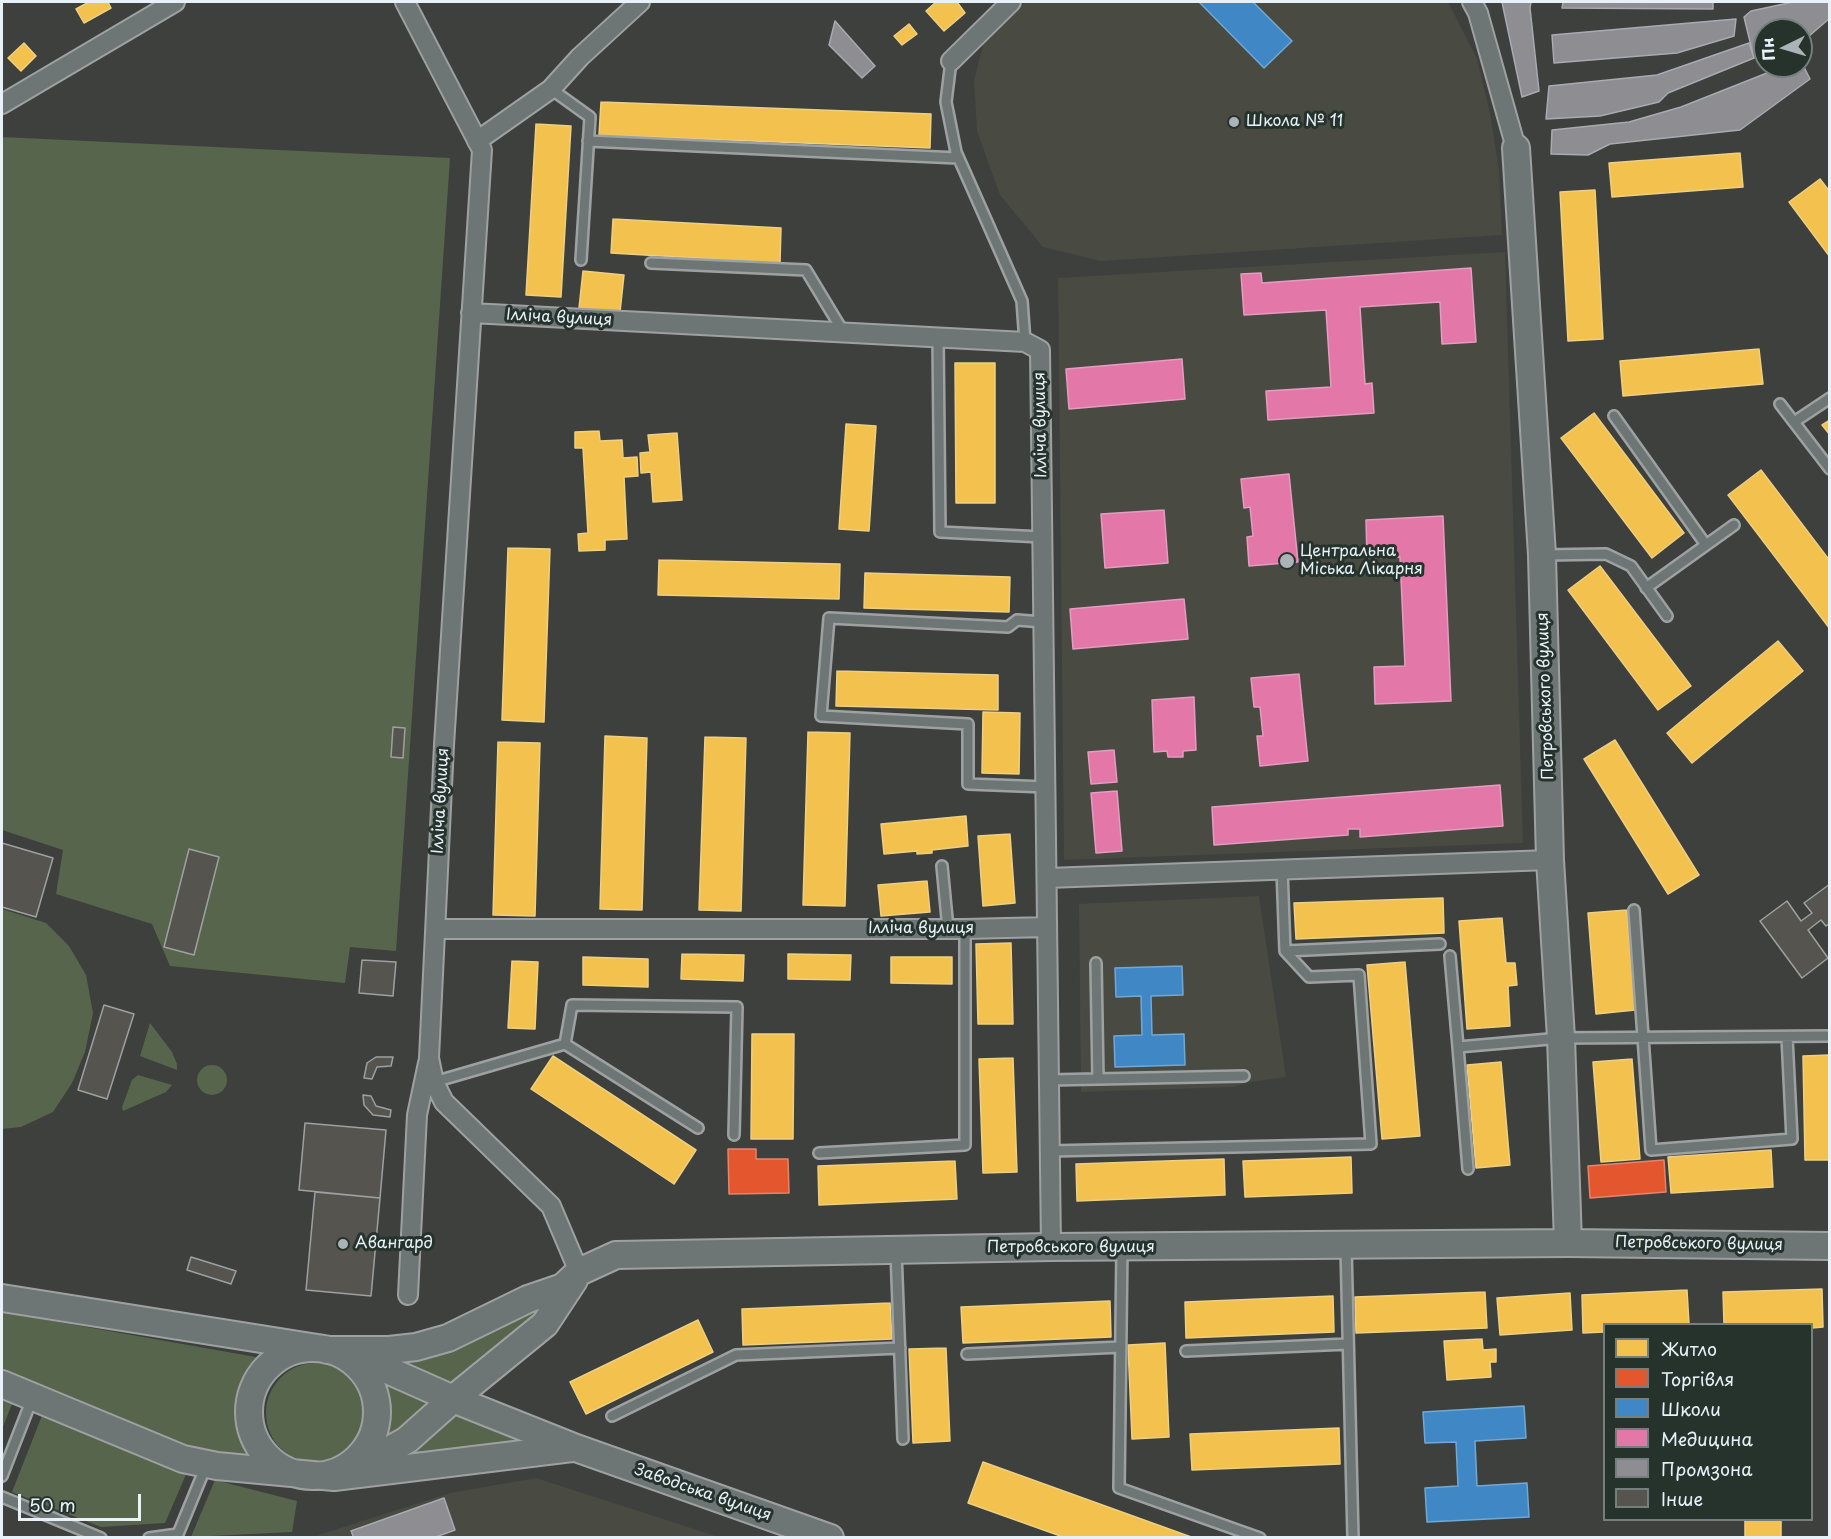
<!DOCTYPE html>
<meta charset="utf-8">
<style>
body{margin:0}
#map{position:relative;width:1831px;height:1539px;overflow:hidden;background:#3d403c;font-family:"Playpen Sans",sans-serif}
canvas{display:block}
.frame{position:absolute;inset:0;border:3px solid #e8f1f8;pointer-events:none}
.legend{position:absolute;left:1603px;top:1323px;width:210px;height:198px;box-sizing:border-box;background:#26332d;border:2px solid #747f7e;margin:0;padding:8px 10px;list-style:none;font-size:18px;color:#e8f1f8}
.legend li{display:flex;align-items:center;gap:12px;height:30px}
.legend b{width:30px;border:2px solid #747f7e}
.north{position:absolute;left:1753px;top:18px;width:60px;height:60px;box-sizing:border-box;background:#26332d;border:2px solid #747f7e;border-radius:50%;rotate:265deg;font-size:16px;font-weight:700;line-height:24px;text-align:center;color:#e8f1f8}
.north::after{content:'';display:block;margin:auto;width:21px;height:27px;background:#acb3b6;clip-path:polygon(50% 0,100% 100%,50% 72%,0 100%)}
.scale{position:absolute;left:18px;top:1494px;width:123px;height:27px;box-sizing:border-box;border:3px solid #e8f1f8;border-top:0;padding-left:8px;font-size:18px;line-height:21px;white-space:nowrap;color:#e8f1f8;-webkit-text-stroke:4px #26332d;paint-order:stroke}
</style>
<div id="map">
<canvas width="1831" height="1539"></canvas>
<div class="frame"></div>
<ul class="legend">
<li><b style="height:16px;background:#f2c14e"></b>Житло</li>
<li><b style="height:16px;background:#e4572e"></b>Торгівля</li>
<li><b style="height:16px;background:#3f88c5"></b>Школи</li>
<li><b style="height:16px;background:#e377a8"></b>Медицина</li>
<li><b style="height:16px;background:#8d8d92"></b>Промзона</li>
<li><b style="height:16px;background:#55544f"></b>Інше</li>
</ul>
<div class="north">Пн</div>
<div class="scale">50 m</div>
</div>
<script>
const context = document.querySelector('canvas').getContext('2d');
context.lineJoin = 'round';
function fillPath(path, color) { context.fillStyle = color; context.fill(path, 'evenodd'); }
const shape = rows => new Path2D(rows.map(r => 'M' + r).join(''));
function strokePath(path, color, width, dash) { context.strokeStyle = color; context.lineWidth = width; context.lineCap = dash ? 'butt' : 'round'; context.setLineDash(dash || []); context.stroke(path); }
function drawText(font, color, halo, rows, align = 'center') {
  context.font = font + ' "Playpen Sans",sans-serif'; context.lineWidth = 6; context.setLineDash([]); context.textBaseline = 'middle'; context.strokeStyle = halo; context.fillStyle = color; for (const [text, x, y, turn = 0] of rows) {
    context.save(); context.translate(x, y); context.rotate((+turn || 0) * Math.PI / 180); context.textAlign = isNaN(turn) ? turn : align; if (halo) context.strokeText(text, 0, 0); context.fillText(text, 0, 0); context.restore();
  }
}
const built = shape([
 [1025,2,1448,2,1477,59,1490,113,1499,170,1502,235,1101,261,1043,247,1000,195,977,131,974,80,984,43],
 [1505,252,1523,843,1064,860,1058,278],
 [1259,896,1286,1077,1244,1083,1234,1087,1081,1092,1079,904],
 [536,1478,719,1537,309,1538,450,1493]
]);
const green = shape([
 [2,137,450,158,396,951,350,947,345,983,170,966,152,924,56,894,63,850,2,830],
 [2,909,46,923,69,946,86,975,93,1013,85,1052,72,1083,53,1112,21,1127,2,1129],
 [150,1023,172,1052,177,1064,177,1070,140,1056],
 '197 1080a15 15 0 1 1 30 0a15 15 0 1 1-30 0Z',
 [138,1075,172,1085,166,1092,123,1111,122,1107,132,1080],
 [570,1293,450,1389,374,1357],
 [2,1312,267,1359,256,1370,248,1384,243,1407,246,1435,251,1448,258,1457,192,1448,2,1369],
 '266 1413a50 50 0 1 1 100 0a50 50 0 1 1-100 0Z',
 [380,1377,439,1402,385,1441,388,1431,390,1406],
 [2,1399,12,1404,2,1429],
 [454,1408,542,1444,389,1462],
 [43,1413,188,1470,165,1523,101,1527,12,1492],
 [215,1480,297,1501,292,1532,191,1537]
]);
const homes = shape([
 [89,2,108,2,111,8,84,23,76,9,89,2],
 [936,2,957,2,965,13,944,31,926,11,936,2],
 [909,24,917,34,902,45,894,36,909,24],
 [24,43,36,56,21,71,8,58,24,43],
 [601,102,931,114,930,148,599,135,601,102],
 [536,124,571,126,561,297,526,295,536,124],
 [1740,153,1743,187,1612,197,1609,163,1740,153],
 [1820,179,1830,192,1830,257,1789,202,1820,179],
 [1595,190,1603,339,1568,341,1560,192,1595,190],
 [613,219,781,228,780,263,611,253,613,219],
 [583,271,624,275,620,312,579,308,583,271],
 [1759,349,1763,384,1623,396,1620,361,1759,349],
 [955,363,995,363,995,503,956,503,955,363],
 [1594,413,1684,533,1652,558,1561,438,1594,413],
 [1830,420,1830,435,1822,425,1830,420],
 [846,424,876,426,869,531,839,529,846,424],
 [599,431,600,441,622,440,623,458,637,457,638,476,624,477,627,539,605,540,605,550,579,551,578,534,588,533,583,448,575,448,575,432,599,431],
 [677,433,682,500,653,502,651,472,641,473,640,453,650,452,648,435,677,433],
 [1761,470,1830,561,1830,629,1728,495,1761,470],
 [508,548,550,549,544,722,502,720,508,548],
 [659,560,840,564,839,599,658,595,659,560],
 [1600,566,1691,686,1658,710,1568,590,1600,566],
 [865,573,1010,577,1009,612,864,608,865,573],
 [1778,641,1803,671,1692,763,1667,733,1778,641],
 [837,671,998,675,998,710,836,706,837,671],
 [983,712,1020,713,1019,774,982,773,983,712],
 [808,732,850,733,845,906,803,905,808,732],
 [605,736,647,738,642,910,600,909,605,736],
 [705,737,746,738,741,911,699,910,705,737],
 [1615,740,1699,875,1668,894,1584,759,1615,740],
 [498,742,540,743,535,916,493,915,498,742],
 [966,816,968,846,932,850,932,853,917,854,917,851,884,854,881,824,966,816],
 [1010,834,1015,903,983,906,978,836,1010,834],
 [927,881,930,912,881,916,878,885,927,881],
 [1443,898,1444,933,1296,939,1294,903,1443,898],
 [1627,910,1635,1010,1596,1014,1588,913,1627,910],
 [1502,918,1506,963,1515,963,1517,985,1508,986,1510,1026,1467,1029,1459,921,1502,918],
 [1011,943,1013,1024,978,1024,976,944,1011,943],
 [682,954,744,955,743,981,681,979,682,954],
 [788,954,851,955,850,980,788,979,788,954],
 [583,957,648,959,648,987,583,985,583,957],
 [891,957,952,957,952,984,891,983,891,957],
 [512,961,538,962,535,1029,508,1028,512,961],
 [1405,962,1420,1136,1382,1139,1367,965,1405,962],
 [752,1034,794,1034,793,1139,751,1139,752,1034],
 [1830,1055,1830,1160,1805,1160,1803,1056,1830,1055],
 [553,1056,696,1150,674,1184,531,1089,553,1056],
 [1013,1058,1017,1172,983,1173,979,1059,1013,1058],
 [1632,1059,1640,1159,1601,1162,1593,1062,1632,1059],
 [1501,1062,1510,1165,1476,1168,1467,1065,1501,1062],
 [1771,1150,1773,1187,1671,1193,1668,1157,1771,1150],
 [1351,1157,1352,1193,1245,1197,1243,1161,1351,1157],
 [1224,1159,1225,1195,1077,1201,1076,1164,1224,1159],
 [955,1161,957,1199,819,1205,818,1166,955,1161],
 [1822,1289,1823,1327,1812,1328,1812,1324,1724,1324,1723,1292,1822,1289],
 [1687,1290,1689,1324,1604,1324,1604,1332,1583,1333,1582,1295,1687,1290],
 [1485,1292,1487,1328,1356,1333,1355,1297,1485,1292],
 [1570,1293,1572,1330,1500,1335,1497,1298,1570,1293],
 [1333,1296,1334,1332,1186,1338,1185,1302,1333,1296],
 [1110,1301,1111,1337,963,1343,961,1307,1110,1301],
 [890,1303,892,1339,743,1345,742,1309,890,1303],
 [698,1320,713,1352,586,1414,570,1382,698,1320],
 [1482,1339,1483,1350,1496,1349,1496,1362,1490,1362,1491,1377,1447,1380,1444,1341,1482,1339],
 [1165,1343,1169,1437,1132,1439,1128,1345,1165,1343],
 [946,1348,950,1441,913,1443,909,1349,946,1348],
 [1339,1428,1340,1464,1192,1470,1190,1434,1339,1428],
 [983,1462,1194,1538,1066,1538,968,1503,983,1462],
 [1745,1520,1781,1520,1781,1538,1745,1538,1745,1520]
]);
const shops = shape([
 [728,1149,756,1149,756,1159,788,1159,789,1193,729,1194,728,1149],
 [1664,1160,1666,1192,1590,1198,1588,1166,1664,1160]
]);
const schools = shape([
 [1199,2,1253,2,1292,41,1264,68,1199,2],
 [1182,966,1183,995,1151,996,1152,1035,1184,1034,1185,1065,1115,1067,1114,1036,1142,1035,1141,996,1116,997,1115,968,1182,966],
 [1524,1406,1526,1438,1475,1441,1477,1486,1527,1483,1529,1517,1427,1522,1425,1488,1458,1486,1456,1442,1425,1443,1423,1412,1524,1406]
]);
const health = shape([
 [1471,268,1476,342,1442,344,1440,302,1360,307,1365,384,1372,383,1374,413,1268,420,1266,391,1331,387,1326,310,1244,315,1241,274,1261,273,1262,283,1471,268],
 [1182,359,1185,399,1069,409,1066,369,1182,359],
 [1289,474,1298,562,1249,566,1247,537,1253,536,1250,507,1244,508,1241,479,1289,474],
 [1164,510,1168,563,1105,568,1101,514,1164,510],
 [1443,516,1451,701,1375,704,1374,667,1405,666,1400,557,1367,558,1366,520,1443,516],
 [1184,599,1188,639,1073,649,1070,609,1184,599],
 [1299,674,1308,761,1260,766,1257,736,1263,736,1260,707,1254,707,1251,678,1299,674],
 [1194,697,1196,750,1183,751,1183,757,1168,757,1167,751,1154,752,1152,700,1194,697],
 [1114,750,1117,782,1091,784,1088,752,1114,750],
 [1500,785,1503,826,1360,837,1360,829,1348,829,1348,835,1214,845,1212,807,1500,785],
 [1117,791,1122,851,1096,853,1091,793,1117,791]
]);
const industry = shape([
 [1502,2,1531,2,1530,8,1539,91,1522,97,1502,2],
 [1563,2,1713,2,1713,9,1562,8,1563,2],
 [1793,2,1830,2,1830,18,1801,43,1801,30,1765,30,1765,55,1754,58,1744,17,1751,11,1793,2],
 [1736,19,1734,36,1677,53,1554,63,1552,35,1736,19],
 [835,21,875,66,862,78,829,45,835,21],
 [1749,43,1754,58,1668,93,1659,102,1600,116,1546,119,1549,86,1657,75,1749,43],
 [1801,61,1810,79,1740,130,1610,144,1588,155,1551,154,1552,130,1629,122,1681,107,1767,73,1769,66,1801,66,1801,61],
 [444,1498,455,1530,433,1538,354,1538,351,1531,444,1498]
]);
const building = shape([
 [393,727,405,728,403,758,391,757,393,727],
 [2,843,53,858,36,917,2,907,2,843],
 [189,849,219,857,194,955,164,947,189,849],
 [1830,884,1830,923,1826,926,1821,920,1808,930,1828,958,1802,978,1760,921,1787,901,1801,921,1812,913,1804,903,1830,884],
 [362,960,396,962,393,996,359,993,362,960],
 [104,1005,134,1014,107,1099,78,1090,104,1005],
 [376,1057,393,1057,391,1066,377,1067,372,1079,364,1078,367,1063,376,1057],
 [363,1095,371,1096,376,1106,391,1110,390,1117,373,1115,364,1105,363,1095],
 [305,1123,386,1130,380,1198,299,1190,305,1123],
 [315,1192,380,1198,371,1296,306,1290,315,1192],
 [191,1257,236,1271,231,1284,187,1270,191,1257]
]);
const lane = shape([
 [951,61,946,102,956,152,1022,301,1025,342],
 [551,89,590,117,581,260],
 [588,141,958,158],
 [651,263,806,270,844,333],
 [938,338,940,532,1042,537],
 [1780,404,1830,469],
 [1614,416,1706,545],
 [1794,422,1830,398],
 [1545,555,1606,554,1631,566,1667,616],
 [1646,588,1734,525],
 [1043,622,1017,620,1008,627,829,618,821,716,968,724,968,784,1046,787],
 [942,866,948,929],
 [1282,869,1285,951,1440,944],
 [1634,910,1651,1150,1792,1139,1787,1037],
 [1450,956,1458,1047,1561,1038,1830,1036],
 [1096,963,1098,1079],
 [565,1044,698,1128],
 [1458,1047,1468,1169],
 [1049,1080,1244,1076],
 [434,1082,565,1044,572,1005,737,1007,734,1135],
 [1049,1151,1371,1144,1359,975,1309,977,1285,951],
 [819,1153,965,1145,965,929],
 [1346,1247,1353,1538],
 [1122,1248,1119,1488,1260,1538],
 [896,1251,903,1439],
 [1186,1351,1348,1344],
 [967,1354,1121,1347],
 [612,1416,736,1355,900,1348],
 [2,1476,32,1399],
 [2,1497,101,1538],
 [149,1538,178,1534,206,1466]
]);
const street = shape([
 [405,2,482,150,444,745,429,1058,434,1082,444,1102,551,1206,579,1272],
 [1472,2,1478,13,1516,148],
 [951,61,1011,2],
 [2,104,175,2],
 [477,141,551,89,580,57,640,2],
 [471,313,1025,342,1040,350,1051,1247],
 [1047,878,1550,860],
 [436,929,965,929,1047,927],
 [408,1295,417,1115,428,1063]
]);
const secondary = shape([
 [1516,148,1542,555,1550,860,1561,1038,1568,1243],
 [2,1298,349,1353,453,1399,576,1448,830,1538],
 '249 1412a64 64 0 1 1 128 0a64 64 0 1 1-128 0Z',
 [327,1350,389,1350,416,1347,448,1338,528,1299,563,1287,579,1272,616,1255,1051,1247,1568,1243,1830,1246],
 [2,1384,183,1459,217,1466,334,1477,572,1448],
 [357,1468,407,1440,453,1399,545,1324,574,1280]
]);
const markers = [
 [1234,122,6,"#acb3b6"],
 [1287,561,8,"#acb3b6"],
 [343,1244,6,"#acb3b6"]
];
const poiNames = [
 ["Школа № 11",1246,122],
 ["Центральна",1300,552],
 ["Міська Лікарня",1300,570],
 ["Авангард",355,1244]
];
const streetNames = [
 ["Ілліча вулиця",559,318,3],
 ["Ілліча вулиця",1041,425,-91],
 ["Петровського вулиця",1546,696,-92],
 ["Ілліча вулиця",441,801,-87],
 ["Ілліча вулиця",921,929],
 ["Петровського вулиця",1699,1244,1],
 ["Петровського вулиця",1071,1248],
 ["Заводська вулиця",703,1493,19]
];
fillPath(built, '#494a42');
fillPath(green, '#57654c');
fillPath(homes, '#f2c14e');
strokePath(homes, '#efcf81', 1.5);
fillPath(shops, '#e4572e');
strokePath(shops, '#e5856b', 1.5);
fillPath(schools, '#3f88c5');
strokePath(schools, '#72a8d4', 1.5);
fillPath(health, '#e377a8');
strokePath(health, '#e49cc0', 1.5);
fillPath(industry, '#8d8d92');
strokePath(industry, '#a8abb1', 1.5);
fillPath(building, '#55544f');
strokePath(building, '#9ea1a1', 1.5);
strokePath(lane, '#9ea1a1', 14);
strokePath(street, '#9ea1a1', 22);
strokePath(secondary, '#9ea1a1', 30);
strokePath(lane, '#6e7575', 9);
strokePath(street, '#6e7575', 18);
strokePath(secondary, '#6e7575', 26);
for (const [x, y, r, color] of markers) { const dot = new Path2D(); dot.arc(x, y, r, 0, 2 * Math.PI); context.fillStyle = color; context.fill(dot); strokePath(dot, '#26332d', 2); }
drawText('16px', '#e8f1f8', '#26332d', poiNames, 'left');
drawText('16px', '#e8f1f8', '#26332d', streetNames);
</script>
